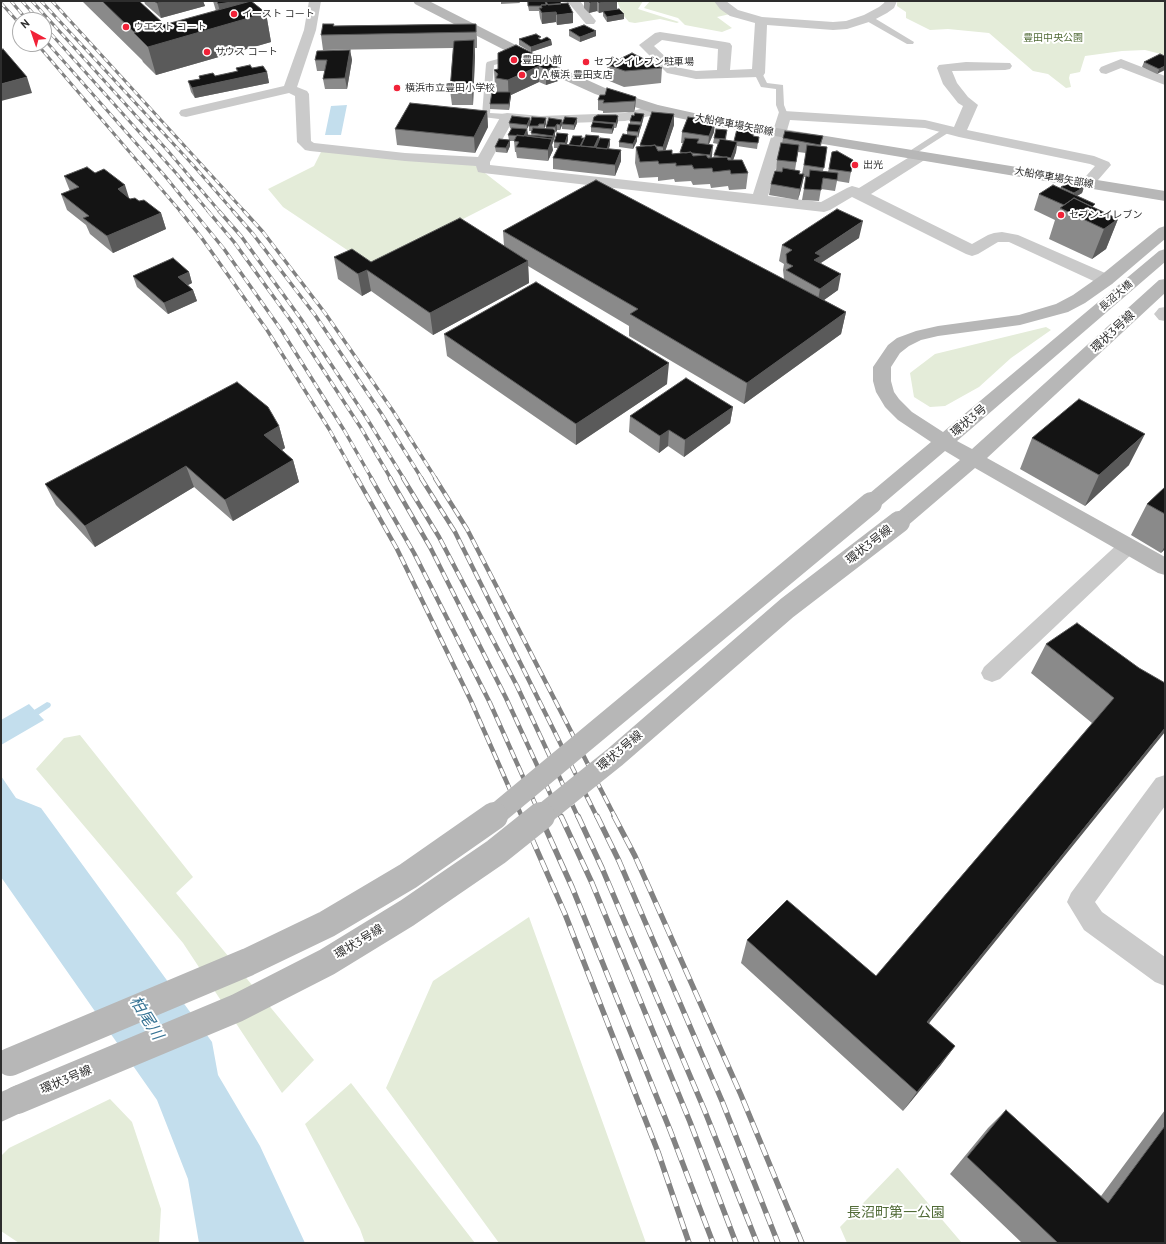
<!DOCTYPE html>
<meta charset="utf-8">
<style>
body{margin:0}
#map{position:relative;width:1166px;height:1244px;overflow:hidden;background:#fff;font-family:"PT Sans",sans-serif}
canvas{display:block}
.frame{position:absolute;inset:0;border:2px solid #2d2d2d;pointer-events:none}
.north{position:absolute;left:12px;top:12px;width:40px;height:40px;box-sizing:border-box;background:#fff;border:1px solid #ababab;border-radius:50%;rotate:320deg;font-size:11px;font-weight:700;line-height:16px;text-align:center;color:#2d2d2d}
.north::after{content:'';display:block;margin:auto;width:14px;height:18px;background:#f12238;clip-path:polygon(50% 0,100% 100%,50% 72%,0 100%)}
</style>
<div id="map">
<canvas width="1166" height="1244"></canvas>
<div class="frame"></div>
<div class="north">N</div>
</div>
<script>
const context = document.querySelector('canvas').getContext('2d');
context.lineJoin = 'round';
function fillPath(path, color) { context.fillStyle = color; context.fill(path, 'evenodd'); }
const shape = rows => new Path2D(rows.map(r => 'M' + r).join(''));
function strokePath(path, color, width, dash) { context.strokeStyle = color; context.lineWidth = width; context.lineCap = dash ? 'butt' : 'round'; context.setLineDash(dash || []); context.stroke(path); }
function drawText(font, color, halo, rows, align = 'center') {
  context.font = font + ' "PT Sans","Noto Sans JP",sans-serif'; context.lineWidth = 4; context.setLineDash([]); context.textBaseline = 'middle'; context.strokeStyle = halo; context.fillStyle = color; for (const [text, x, y, turn = 0] of rows) {
    context.save(); context.translate(x, y); context.rotate((+turn || 0) * Math.PI / 180); context.textAlign = isNaN(turn) ? turn : align; if (halo) context.strokeText(text, 0, 0); context.fillText(text, 0, 0); context.restore();
  }
}
const green = shape([
 [617,1,643,1,638,9,679,22,677,23,660,19,635,23,629,22,623,15],
 [650,1,717,1,730,14,717,17,732,28,722,32,685,25,678,18,644,8],
 [897,1,1165,1,1165,55,1145,50,1122,51,1085,56,1080,72,1070,74,1069,78,1071,87,1066,88,1048,74,1033,71,989,33,948,29,930,30,906,18,906,12,897,6],
 [322,150,472,163,512,194,371,266,283,207,268,189,314,166],
 [1046,327,1051,330,1011,358,979,387,945,406,930,407,914,397,910,373,935,354],
 [80,735,193,877,176,893,314,1060,282,1093,183,943,36,769,64,738],
 [529,917,646,1243,499,1243,386,1088,433,981],
 [351,1083,475,1243,365,1243,360,1229,305,1124],
 [110,1099,132,1122,161,1209,159,1243,19,1243,1,1231,1,1156,9,1148],
 [897,1168,898,1168,962,1243,847,1243,840,1227]
]);
const water = shape([
 [347,105,341,135,325,135,331,106],
 [29,704,44,720,1,745,1,720],
 [1,776,16,798,41,808,212,1042,218,1075,260,1146,305,1243,199,1243,188,1179,157,1100,1,877]
]);
const stream = shape([
 [47,702,50,703,51,705,50,707,32,719,29,720,26,719,25,717,26,715,47,702]
]);
const lane = shape([
 [865,16,871,16,914,42,913,44,907,44,865,20,865,16],
 [512,55,518,55,519,57,518,59,494,65,490,113,507,114,511,117,507,120,483,117,482,115,486,64,487,62,512,55],
 [755,71,761,71,767,83,783,85,784,105,788,115,787,117,784,118,780,115,776,105,776,89,761,87,754,73,755,71],
 [948,126,952,129,951,131,912,156,906,156,905,154,948,126]
]);
const street = shape([
 [309,1,321,1,316,30,297,87,307,91,309,94,311,141,314,143,405,153,478,157,502,114,507,113,541,116,625,113,655,105,660,106,662,109,660,112,650,116,625,121,541,124,512,122,490,162,490,165,753,194,779,112,784,111,925,120,954,127,963,106,958,103,943,84,937,68,939,65,966,62,1010,63,1012,66,1010,69,1005,70,952,71,957,83,968,97,978,105,967,130,1094,156,1109,162,1111,165,1092,187,1087,189,1082,187,1079,184,1095,166,1090,164,959,137,925,128,790,120,768,196,821,202,847,188,852,186,859,188,916,153,921,152,926,153,928,156,926,159,871,194,972,244,988,235,994,233,1002,232,1018,235,1112,276,1114,280,1112,284,1106,285,1100,284,1009,242,998,242,978,254,972,256,966,254,852,197,830,210,824,212,483,173,478,172,476,166,405,161,310,151,305,150,297,142,295,96,289,93,186,117,181,116,179,113,181,110,284,86,304,30,309,1],
 [567,1,580,1,596,21,594,24,586,24,567,1],
 [714,1,726,1,738,10,762,17,833,22,846,21,864,15,879,7,884,3,885,1,897,1,894,8,887,13,872,21,847,29,833,30,767,25,765,73,763,76,758,77,696,79,667,73,639,45,655,33,660,32,725,42,730,43,732,46,730,70,752,69,755,23,730,16,720,9,714,1],
 [662,40,718,49,717,70,696,71,676,67,654,46,662,40],
 [1121,59,1165,76,1165,85,1121,68,1106,74,1101,73,1099,70,1101,67,1121,59],
 [1165,307,1165,321,1159,320,1154,314,1159,308,1165,307],
 [1128,538,1135,541,1138,546,1135,551,1000,679,992,682,984,679,981,673,984,667,1121,541,1128,538],
 [1165,775,1165,806,1095,902,1102,912,1165,957,1165,986,1155,982,1084,930,1067,902,1071,893,1156,778,1165,775]
]);
const secondary = shape([
 [413,1,429,1,563,69,605,88,658,105,721,119,1165,191,1165,201,721,127,650,112,595,94,553,75,415,4,413,1],
 [1165,226,1165,239,1112,284,1085,303,1068,312,1020,325,938,336,921,340,909,346,900,353,891,367,891,381,894,392,899,399,912,412,943,432,1159,251,1165,249,1165,262,957,441,972,449,1159,280,1165,279,1165,293,987,458,1165,557,1165,575,1158,573,975,468,906,527,899,529,892,527,889,522,892,517,960,460,945,451,878,508,871,510,864,508,861,503,864,498,931,442,898,420,885,407,876,392,873,381,873,367,888,345,897,338,916,331,938,326,1019,315,1056,304,1073,295,1100,276,1159,228,1165,226],
 [17,1085,27,1090,32,1100,27,1110,1,1122,1,1092,17,1085]
]);
const railFar3 = shape([
 [11,1,27,20],
 [22,1,39,20],
 [32,1,168,151,220,212],
 [41,1,193,165,234,212],
 [52,1,245,212],
 [1,3,20,24],
 [44,26,176,173,209,212],
 [44,39,165,176,194,212],
 [37,44,181,212]
]);
const railFar2 = shape([
 [180,211,201,237,267,330,329,429,357,479],
 [193,211,224,249,282,331,344,430,372,479],
 [208,211,234,242,294,325,361,428,391,479],
 [219,211,241,236,301,319,366,417,404,479],
 [233,211,253,234,315,315,381,413,422,479],
 [244,211,263,232,325,313,393,411,436,479]
]);
const railFar1 = shape([
 [357,478,397,549,471,701,522,817],
 [371,478,414,553,490,703,541,817],
 [390,478,430,547,506,698,561,817],
 [403,478,439,537,517,686,578,817],
 [421,478,455,532,597,817],
 [435,478,467,529,615,817]
]);
const rail = shape([
 [522,816,565,914,658,1152,689,1243],
 [540,816,572,887,670,1130,713,1243],
 [561,816,592,883,690,1122,736,1243],
 [578,816,602,868,704,1109,757,1243],
 [597,816,619,861,722,1101,778,1243],
 [614,816,635,856,741,1095,802,1243]
]);
const secondaryBridgeFar1 = shape([
 [493,817,871,503],
 [540,817,615,757,787,608,899,522]
]);
const secondaryBridge = shape([
 [10,1062,248,962,327,924,408,876,494,816],
 [17,1100,237,1008,327,962,407,913,496,852,541,816]
]);
const wall = shape([
 [82,1,139,1,164,25,216,11,213,1,251,1,266,13,271,42,156,75,143,62,142,60],
 [144,1,203,1,205,6,161,18,145,4],
 [501,1,519,1,520,3,501,4],
 [527,1,545,1,546,5,545,1,560,1,561,4,573,23,557,25,556,22,542,24,540,18,539,11,529,11],
 [584,1,617,1,617,9,624,19,607,22,603,16,603,12,599,13,597,11,589,13,584,8],
 [476,24,477,39,477,48,475,48,475,56,473,105,452,105,450,90,453,48,323,50,321,35,334,26],
 [569,30,596,36,580,42,569,36],
 [519,39,551,40,552,45,531,52,519,45],
 [350,50,352,60,347,89,325,89,323,79,325,71,317,71,315,60],
 [1165,56,1157,74,1142,67,1144,62],
 [557,65,558,81,546,85,539,82,511,95,509,110,490,109,490,104,497,92,497,88,495,86,494,70,498,69],
 [607,65,662,68,661,83,624,87,607,80],
 [236,68,252,68,267,72,269,83,195,98,191,92,188,81,200,79,199,76,215,76,237,72],
 [636,97,635,108,634,112,603,113,603,111,598,110,598,100],
 [487,111,488,127,475,153,397,145,395,129],
 [644,114,643,120,641,127,640,130,638,138,637,137,637,141,633,149,619,147,619,142,627,134,627,131,630,124,630,121,634,116],
 [674,114,674,125,665,151,672,154,680,153,683,143,681,143,682,132,715,121,714,132,709,144,712,156,712,158,713,158,718,144,713,143,714,138,727,130,726,140,734,141,754,131,753,136,758,142,757,149,737,146,736,152,733,160,748,173,746,189,729,190,728,186,711,188,710,184,693,185,691,181,675,182,674,179,658,181,658,177,639,178,635,163,636,147,640,146,640,145],
 [618,116,618,121,616,128,614,128,612,134,591,132,591,127,593,121],
 [546,118,546,124,544,129,546,129,546,127,562,120,562,125,560,130,557,130,555,133,555,136,552,145,553,150,548,161,517,158,516,152,515,152,514,141,510,141,510,146,507,153,496,152,495,147,509,140,508,135,511,129,510,128,509,123,530,123,527,129,528,135,527,136,531,136,532,131,529,131,529,126],
 [577,123,574,130,562,129,562,124],
 [599,136,599,140,610,139,610,145,609,149,621,161,615,176,553,169,553,158,558,148,554,148,554,142,568,140,567,144,569,145,582,138,584,141],
 [823,136,821,146,827,147,823,171,828,172,832,152,853,160,849,183,837,181,835,191,821,189,819,201,802,200,806,177,804,177,802,185,798,200,769,195,771,184,776,171,777,160,782,144,783,138],
 [798,152,806,153,802,174,799,174,795,170],
 [64,176,130,199,139,201,161,213,166,229,113,253,90,234,86,225,67,210,61,194,70,191],
 [1071,184,1084,187,1082,193,1077,196,1094,208,1118,219,1106,249,1092,259,1049,239,1055,220,1034,210,1039,194,1060,188,1061,187],
 [503,231,784,279,783,270,784,264,779,261,782,245,859,238,821,263,838,290,824,300,846,312,841,334,744,404,629,336,629,326,528,266,529,283,433,335,371,291,362,296,338,279,334,257,371,262,504,246],
 [189,272,192,283,188,285,193,290,197,301,168,314,137,287,133,276],
 [444,334,667,384,576,445,447,356],
 [733,407,730,423,684,457,668,446,659,453,629,432,630,416],
 [279,426,285,448,282,450,293,460,299,482,233,521,194,487,95,547,56,505,45,484],
 [1032,438,1129,465,1085,506,1020,469],
 [1165,487,1165,549,1161,553,1131,535,1147,504],
 [1046,644,1139,668,929,1023,955,1046,940,1066,903,1111,741,963,747,940,876,976,1092,723,1031,673],
 [1006,1110,1101,1196,1165,1110,1165,1243,1022,1243,950,1174,988,1128]
]);
const shadedWall = shape([
 [166,1,203,1,205,6,161,18,157,3],
 [239,1,251,1,266,13,271,42,156,75,148,47,134,33,134,32,164,24,168,41,223,25,218,4],
 [597,1,597,11,589,13,590,3],
 [608,1,617,1,617,9,603,11,603,12,599,13,599,3],
 [556,12,556,22,542,24,542,13],
 [573,13,573,23,557,25,557,15],
 [624,14,624,19,607,22,607,17],
 [596,31,596,36,580,42,580,37],
 [474,40,475,56,473,105,472,89],
 [551,40,552,45,531,52,531,47],
 [350,50,352,60,347,89,345,78],
 [557,65,558,81,546,85,546,70],
 [539,66,539,82,511,95,509,110,508,80],
 [1165,66,1165,70,1157,74,1159,69],
 [267,72,269,83,195,98,192,88],
 [27,77,32,93,1,101,1,84],
 [636,97,635,108,634,112,635,101],
 [487,111,488,127,475,153,474,137],
 [644,114,643,120,641,127,640,130,638,138,638,132,640,125,641,122],
 [674,114,674,125,663,158,663,147],
 [618,116,618,121,616,128,616,123],
 [530,118,530,123,527,129,528,135,524,142,524,137,527,130,527,125],
 [546,118,546,124,544,129,544,124],
 [577,118,577,123,574,130,574,125],
 [562,120,562,125,560,130,560,125],
 [715,121,714,132,708,146,709,136],
 [557,124,557,130,556,133,555,127],
 [614,124,614,129,612,134,612,129],
 [555,131,555,136,552,145,553,150,548,161,548,150,553,137],
 [568,134,568,140,565,149,565,143],
 [599,136,599,142,594,153,594,148],
 [637,136,637,141,633,149,633,144],
 [610,139,610,145,606,155,606,150],
 [510,140,510,146,507,153,506,148],
 [737,142,736,152,730,169,731,158],
 [713,145,712,156,709,166,710,155],
 [621,150,621,161,615,176,615,165],
 [804,174,802,185,798,200,800,189],
 [125,185,130,201,118,189],
 [1084,187,1082,193,1072,199,1074,193],
 [161,213,166,229,113,253,107,236],
 [1118,219,1106,249,1092,259,1104,229],
 [863,221,859,238,819,264,811,276,815,253],
 [528,261,529,283,433,335,430,313],
 [367,270,371,291,362,296,358,274],
 [189,272,192,283,182,288,178,277],
 [841,274,838,290,817,305,820,289],
 [193,290,197,301,168,314,164,303],
 [846,312,841,334,744,404,747,383],
 [669,363,667,384,576,445,576,424],
 [733,407,730,423,684,457,685,440],
 [279,426,285,448,270,457,264,435],
 [669,430,668,446,659,453,660,436],
 [1145,434,1129,465,1085,506,1099,475],
 [293,460,299,482,233,521,225,500],
 [186,466,194,487,95,547,85,526],
 [1165,546,1165,549,1161,553],
 [1165,728,1165,732,913,1043,927,1022],
 [955,1046,940,1066,903,1111,917,1092]
]);
const building = shape([
 [102,1,139,1,164,24,134,32,102,1],
 [154,1,166,1,157,3,154,1],
 [217,1,239,1,218,4,217,1],
 [251,1,266,13,148,47,134,33,251,1],
 [528,1,545,1,546,5,541,5,541,6,528,6,528,1],
 [546,1,560,1,561,4,548,5,546,1],
 [588,1,608,1,599,3,597,1,590,3,588,1],
 [568,3,573,13,557,15,556,12,542,13,539,8,542,8,541,5,568,3],
 [619,9,624,14,607,17,603,11,619,9],
 [323,24,334,24,333,26,476,24,476,32,321,35,323,24],
 [584,25,596,31,580,37,569,30,584,25],
 [536,34,541,37,538,38,541,40,547,37,551,40,531,47,519,39,536,34],
 [474,40,472,89,450,90,454,41,474,40],
 [516,45,557,65,546,70,539,66,508,80,496,78,498,74,494,70,498,69,498,53,516,45],
 [3,49,27,77,1,84,1,50,3,49],
 [350,50,345,78,323,79,327,60,315,60,317,51,350,50],
 [632,53,662,68,625,71,607,65,632,53],
 [1160,54,1165,56,1165,66,1159,69,1144,62,1160,54],
 [250,65,252,68,263,66,267,72,192,88,188,81,200,79,199,76,213,73,215,76,238,71,236,68,250,65],
 [607,88,636,97,635,101,603,103,604,100,598,100,600,95,605,95,607,88],
 [492,92,511,92,509,104,490,104,492,92],
 [410,103,487,111,474,137,395,129,410,103],
 [652,112,674,114,663,147,656,146,655,145,651,146,640,145,652,112],
 [635,113,644,114,641,122,630,121,632,115,634,116,635,113],
 [598,115,616,115,618,116,616,123,593,121,594,117,598,115],
 [512,116,530,118,527,125,509,123,512,116],
 [532,117,546,118,544,124,539,124,538,126,529,126,532,117],
 [565,117,577,118,574,125,562,124,565,117],
 [688,117,715,121,709,136,682,132,688,117],
 [549,118,562,120,560,125,557,124,555,127,546,127,549,118],
 [593,122,614,124,612,129,591,127,593,122],
 [629,124,641,125,638,132,627,131,629,124],
 [512,128,527,129,524,136,508,135,512,128],
 [533,128,553,129,555,131,553,136,531,133,533,128],
 [716,129,727,130,725,139,714,138,716,129],
 [737,129,754,131,753,136,759,137,758,143,734,141,737,129],
 [785,131,823,136,820,145,783,138,785,131],
 [557,133,568,134,565,143,554,142,557,133],
 [623,134,637,136,633,144,619,142,623,134],
 [517,135,552,139,548,150,516,147,519,142,514,141,517,135],
 [527,135,553,137,552,140,552,139,527,136,527,135],
 [586,135,599,136,594,147,581,146,586,135],
 [573,136,582,136,581,138,584,138,580,146,569,145,573,136],
 [600,138,610,139,607,149,596,148,600,138],
 [685,138,699,139,697,143,713,145,710,155,692,153,691,152,686,153,680,152,685,138],
 [499,139,510,140,506,148,495,147,499,139],
 [720,139,737,142,731,158,727,157,723,157,714,155,720,139],
 [781,143,799,145,796,162,777,160,781,143],
 [560,144,621,150,615,165,553,158,560,144],
 [655,145,658,151,672,150,672,154,691,152,693,156,706,155,708,158,727,157,728,160,742,160,748,173,731,174,730,170,713,172,712,168,694,169,692,165,676,166,676,163,659,164,658,161,640,162,636,147,655,145],
 [807,145,827,147,824,168,804,165,807,145],
 [837,151,853,160,851,172,829,169,832,152,837,151],
 [87,167,95,173,104,169,125,185,118,189,130,199,135,198,139,201,144,200,161,213,107,236,83,218,89,216,61,194,79,187,64,176,87,167],
 [783,168,800,171,799,174,804,174,800,189,771,184,775,171,782,172,783,168],
 [810,170,838,173,837,180,823,178,821,190,804,189,806,176,809,177,810,170],
 [596,180,846,312,747,383,630,314,638,309,503,231,596,180],
 [1068,183,1071,184,1074,183,1084,187,1074,193,1061,187,1068,183],
 [1053,185,1095,204,1092,207,1074,198,1064,205,1039,194,1053,185],
 [1074,198,1118,219,1104,229,1060,208,1074,198],
 [837,209,863,221,815,253,821,256,814,260,841,274,820,289,786,270,793,266,787,263,786,254,792,250,782,245,837,209],
 [460,218,528,261,430,313,367,270,358,274,334,257,352,249,371,262,460,218],
 [173,258,189,272,178,277,193,290,164,303,133,276,173,258],
 [536,282,669,363,576,424,444,334,536,282],
 [686,378,733,407,685,440,669,430,660,436,630,416,686,378],
 [237,382,268,407,279,426,264,435,293,460,225,500,186,466,85,526,45,484,237,382],
 [1079,399,1145,434,1099,475,1032,438,1079,399],
 [1165,487,1165,514,1147,504,1165,487],
 [1077,623,1139,668,1165,683,1165,728,927,1022,955,1046,917,1092,747,940,787,900,876,976,1114,698,1046,644,1077,623],
 [1006,1110,1108,1203,1165,1126,1165,1243,1058,1243,967,1157,1006,1110]
]);
const markers = [
 [234,14,4,"#f12238"],
 [126,27,4,"#f12238"],
 [207,52,4,"#f12238"],
 [514,60,4,"#f12238"],
 [586,62,4,"#f12238"],
 [522,75,4,"#f12238"],
 [397,88,4,"#f12238"],
 [855,165,4,"#f12238"],
 [1061,215,4,"#f12238"]
];
const farPoinames = [
 ["イースト コート",242,14],
 ["ウエスト コート",134,27],
 ["サウス コート",215,52],
 ["豊田小前",522,60],
 ["セブンイレブン駐車場",594,62],
 ["ＪＡ横浜 豊田支店",530,75],
 ["横浜市立豊田小学校",405,88],
 ["出光",863,165],
 ["セブン-イレブン",1069,215]
];
const farParknames = [
 ["豊田中央公園",1053,38]
];
const farStreetnames = [
 ["大船停車場矢部線",734,125,11],
 ["大船停車場矢部線",1054,178,10],
 ["長沼大橋",1116,296,-41]
];
const streetNames = [
 ["環状3号線",1113,332,-43],
 ["環状3号",969,421,-40],
 ["環状3号線",869,545,-38],
 ["環状3号線",620,751,-40],
 ["環状3号線",359,942,-31],
 ["環状3号線",66,1080,-23]
];
const nearParknames = [
 ["長沼町第一公園",896,1213]
];
const nearWaternames = [
 ["柏尾川",146,1018,58]
];
fillPath(green, '#e4ecd9');
fillPath(water, '#c3deed');
fillPath(stream, '#c3deed');
fillPath(lane, '#cacaca');
fillPath(street, '#cacaca');
fillPath(secondary, '#b7b7b7');
strokePath(railFar3, '#828282', 3);
strokePath(railFar2, '#828282', 3.5);
strokePath(railFar1, '#828282', 4.5);
strokePath(rail, '#828282', 5.5);
strokePath(railFar3, '#fff', 2, [5.5]);
strokePath(railFar2, '#fff', 2.5, [7]);
strokePath(railFar1, '#fff', 3, [9]);
strokePath(rail, '#fff', 4, [12]);
strokePath(secondaryBridgeFar1, '#b7b7b7', 22);
strokePath(secondaryBridge, '#b7b7b7', 28);
fillPath(wall, '#8a8a8a');
fillPath(shadedWall, '#5a5a5a');
fillPath(building, '#141414');
strokePath(building, '#5a5a5a', 1);
for (const [x, y, r, color] of markers) { const dot = new Path2D(); dot.arc(x, y, r, 0, 2 * Math.PI); context.fillStyle = color; context.fill(dot); strokePath(dot, '#fff', 1.5); }
drawText('10px', '#2d2d2d', '#fff', farPoinames, 'left');
drawText('10px', '#516b37', '#fff', farParknames);
drawText('10px', '#2d2d2d', '#fff', farStreetnames);
drawText('12px', '#2d2d2d', '#fff', streetNames);
drawText('14px', '#516b37', '#fff', nearParknames);
drawText('italic 16px', '#367394', '#fff', nearWaternames);
</script>
